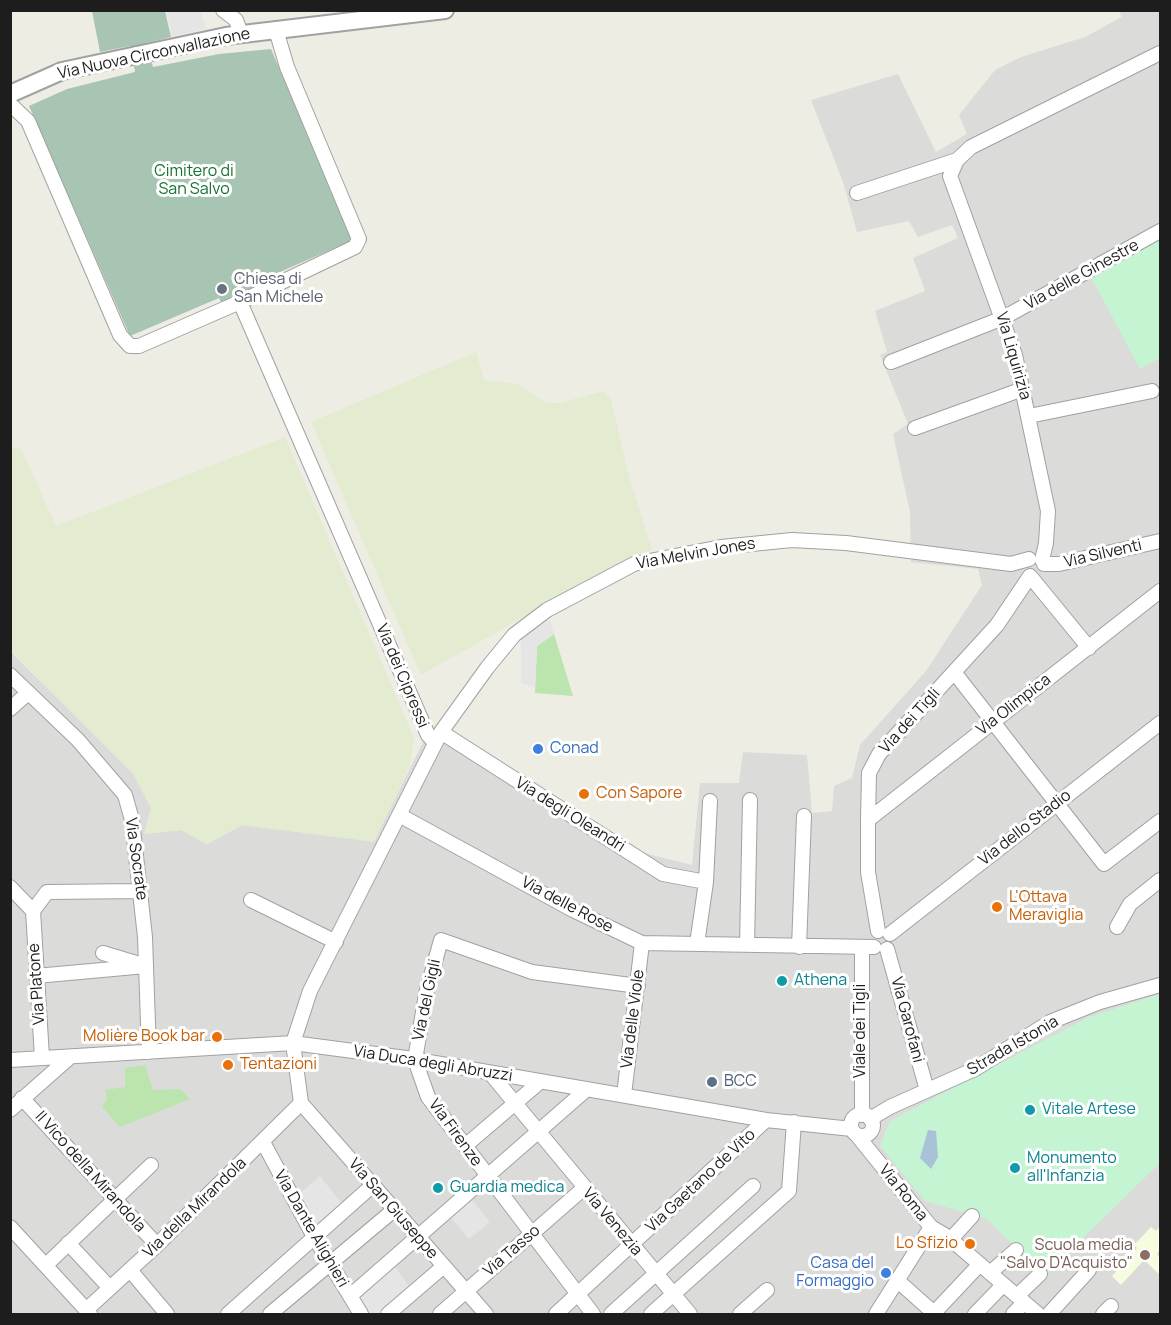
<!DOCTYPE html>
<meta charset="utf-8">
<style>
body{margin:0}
#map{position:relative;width:1171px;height:1325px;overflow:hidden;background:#eeede4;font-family:Manrope,sans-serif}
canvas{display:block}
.frame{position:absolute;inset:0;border:12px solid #1d1d1d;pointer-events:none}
</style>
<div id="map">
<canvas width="1171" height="1325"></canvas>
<div class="frame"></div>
</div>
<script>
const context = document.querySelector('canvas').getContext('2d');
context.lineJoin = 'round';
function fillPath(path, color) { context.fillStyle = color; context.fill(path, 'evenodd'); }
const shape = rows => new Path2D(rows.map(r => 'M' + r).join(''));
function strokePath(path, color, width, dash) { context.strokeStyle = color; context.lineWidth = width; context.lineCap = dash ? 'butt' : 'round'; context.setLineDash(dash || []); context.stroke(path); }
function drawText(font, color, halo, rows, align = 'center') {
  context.font = font + ' Manrope,sans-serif'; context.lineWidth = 6; context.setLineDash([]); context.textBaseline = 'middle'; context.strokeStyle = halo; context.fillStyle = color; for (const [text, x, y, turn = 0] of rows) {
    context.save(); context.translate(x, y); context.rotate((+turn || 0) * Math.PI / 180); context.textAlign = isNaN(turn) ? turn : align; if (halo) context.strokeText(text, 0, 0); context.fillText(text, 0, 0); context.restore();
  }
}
const residential = shape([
 [1119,11,1160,11,1160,1314,11,1314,10,651,133,773,151,808,144,834,181,830,207,844,242,825,374,841,431,726,604,843,692,865,700,783,739,783,743,752,807,755,812,813,832,811,834,786,852,778,860,745,926,671,982,585,978,569,911,562,910,512,893,434,908,424,880,355,887,352,875,311,925,291,913,258,958,238,952,225,918,237,909,221,857,232,843,182,811,100,898,74,936,152,967,134,959,115,995,70,1021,57,1085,37,1122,17]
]);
const education = shape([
 [1160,1226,1160,1250,1157,1254,1160,1257,1160,1275,1144,1260,1121,1285,1112,1276,1137,1248,1134,1245,1151,1227,1156,1231]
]);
const farmland = shape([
 [476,352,484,380,517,384,547,403,560,403,603,391,611,400,629,476,652,550,561,596,421,675,311,422],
 [285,437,414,738,410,766,374,842,242,825,207,844,181,830,144,834,151,808,133,773,11,651,11,446,22,450,56,526]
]);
const grass = shape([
 [554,634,573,696,535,693,537,646],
 [145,1065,153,1090,180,1089,190,1099,120,1127,102,1107,107,1099,105,1090,125,1087,125,1068]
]);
const cemetery = shape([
 [92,11,165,11,171,37,146,43,153,67,219,54,271,49,353,240,264,279,268,288,223,307,219,298,130,336,29,106,67,89,135,72,130,46,100,52]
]);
const park = shape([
 [1160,237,1160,358,1140,369,1090,275],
 [1160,994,1160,1163,1044,1276,987,1219,925,1201,880,1146,890,1121,1089,1017]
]);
const parking = shape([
 [166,11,201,11,206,29,172,36],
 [550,620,554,634,537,646,535,687,521,683,521,637],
 [320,1176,342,1204,311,1232,293,1199],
 [466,1192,490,1222,469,1239,445,1211],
 [390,1260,413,1292,387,1314,361,1314,350,1296]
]);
const water = shape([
 [928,1130,936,1131,938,1157,931,1169,920,1158]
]);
const minor = shape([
 [223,10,236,20,241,34],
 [10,104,28,121,120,335,130,346,139,346,240,302,355,247,359,239,287,67,276,30],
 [857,193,957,160],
 [240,302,428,735,435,743],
 [891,362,1003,318,1160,231],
 [1029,416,1152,391],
 [915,428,1023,389],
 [1042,560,1046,543,1048,511,1015,355,950,176,957,160,971,147,1160,53],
 [1044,564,1059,564,1160,541],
 [954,672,1104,864,1160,821],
 [10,675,78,740,125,795,132,820,145,937,149,1052],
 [10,709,28,693],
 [441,732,663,874,706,882,697,944],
 [401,816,573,910,642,943,874,947],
 [868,820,1160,591],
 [706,882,710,801],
 [10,887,33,911],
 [251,900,336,942],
 [33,911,42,1057],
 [33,911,47,892,140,891],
 [1117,927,1130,904,1160,880],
 [878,931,868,872,868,820,869,773,879,754,997,625,1030,576,1089,648],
 [890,934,1160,723],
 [747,945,750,800],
 [799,947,804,816],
 [887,949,927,1090],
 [36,976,146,966,103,953],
 [10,1060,293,1043,406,1058,766,1120,852,1129],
 [490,1073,690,1314],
 [624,1095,642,943],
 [22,1098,157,1245],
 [301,1103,293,1043,310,991,441,732,487,668,514,635,547,610,634,564,721,547,792,540,846,543,1011,564,1029,559],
 [301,1103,486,1314],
 [10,1110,70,1057],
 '851 1125a11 11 0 1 1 22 0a11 11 0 1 1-22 0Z',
 [862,1115,862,947],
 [870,1119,890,1107,975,1069,1050,1022,1100,1002,1160,985],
 [856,1134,931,1227,948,1237,1038,1314],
 [263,1142,313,1235,361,1314],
 [465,1146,541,1081],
 [10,1227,90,1314],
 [951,1239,972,1216],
 [68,1243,110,1288],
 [46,1265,151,1165],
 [130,1270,167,1314],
 [990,1273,1016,1250],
 [898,1281,935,1314],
 [350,1296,587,1089],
 [1017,1296,1040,1274],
 [86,1310,157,1245,301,1103],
 [228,1314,373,1185],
 [270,1314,395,1209],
 [388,1314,444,1266],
 [440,1314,584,1188],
 [556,1314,766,1120],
 [593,1314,428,1097,415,1060,426,994,441,940,532,972,638,986],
 [611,1314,753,1186],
 [651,1314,789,1191,794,1122],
 [740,1314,767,1290],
 [876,1314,931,1227],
 [933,1314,980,1264],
 [975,1314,1003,1285],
 [1013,1314,1024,1303],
 [1049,1314,1089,1270],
 [1103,1314,1111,1306]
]);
const tertiary = shape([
 [10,94,62,71,226,36,445,10]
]);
const markers = [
 [222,289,6,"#6b7280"],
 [538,749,6,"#3f7fe0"],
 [584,794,6,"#e8710a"],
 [997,907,6,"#e8710a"],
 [782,981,6,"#0f9aa8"],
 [217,1037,6,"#e8710a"],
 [228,1065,6,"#e8710a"],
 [712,1082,6,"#5c6f8a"],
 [1030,1110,6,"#0f9aa8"],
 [1015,1168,6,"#0f9aa8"],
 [438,1188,6,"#0f9aa8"],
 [970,1244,6,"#e8710a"],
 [1145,1255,6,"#8d6e63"],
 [886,1273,6,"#3f7fe0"]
];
const streetNames = [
 ["Via Nuova Circonvallazione",154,54,-12],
 ["Via delle Ginestre",1082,275,-29],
 ["Via Liquirizia",1013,356,74],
 ["Via Melvin Jones",696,554,-10],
 ["Via Silventi",1103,554,-13],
 ["Via dei Cipressi",402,676,67],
 ["Via Olimpica",1014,705,-38],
 ["Via dei Tigli",910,721,-48],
 ["Via degli Oleandri",570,815,32],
 ["Via dello Stadio",1025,828,-38],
 ["Via Socrate",136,859,82],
 ["Via delle Rose",567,905,28],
 ["Via Platone",37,984,-94],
 ["Via del Gigli",427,1000,-78],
 ["Via delle Viole",633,1019,-83],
 ["Via Garofani",907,1020,75],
 ["Viale dei Tigli",861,1031,-90],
 ["Strada Istonia",1013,1046,-30],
 ["Via Duca degli Abruzzi",433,1064,9],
 ["Via Firenze",455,1133,54],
 ["II Vico della Mirandola",90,1172,48],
 ["Via Gaetano de Vito",701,1181,-43],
 ["Via Roma",903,1193,51],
 ["Via della Mirandola",195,1208,-44],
 ["Via San Giuseppe",393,1209,49],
 ["Via Venezia",612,1222,50],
 ["Via Dante Alighieri",311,1229,60],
 ["Via Tasso",512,1251,-41]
];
const parkNames = [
 ["Cimitero di",194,172],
 ["San Salvo",194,190]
];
const worshipNames = [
 ["Chiesa di",234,280],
 ["San Michele",234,298]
];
const shopNames = [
 ["Conad",550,749],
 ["Casa del",874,1264,"right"],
 ["Formaggio",874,1282,"right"]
];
const foodNames = [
 ["Con Sapore",596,794],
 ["L'Ottava",1009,898],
 ["Meraviglia",1009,916],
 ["Molière Book bar",205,1037,"right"],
 ["Tentazioni",240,1065],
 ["Lo Sfizio",958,1244,"right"]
];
const cultureNames = [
 ["Athena",794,981],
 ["Vitale Artese",1042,1110],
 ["Monumento",1027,1159],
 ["all'Infanzia",1027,1177],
 ["Guardia medica",450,1188]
];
const serviceNames = [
 ["BCC",724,1082]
];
const educationNames = [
 ["Scuola media",1133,1246],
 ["\"Salvo D'Acquisto\"",1133,1264]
];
fillPath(residential, '#dbdbda');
fillPath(education, '#f5fcdf');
fillPath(farmland, '#e3ebd1');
fillPath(grass, '#bce4ae');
fillPath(cemetery, '#a7c5b2');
fillPath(park, '#c5f4d3');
fillPath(parking, '#e5e5e5');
fillPath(water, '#a8c2d8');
strokePath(minor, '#a1a1a1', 16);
strokePath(tertiary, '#a1a1a1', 20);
strokePath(minor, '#fff', 14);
strokePath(tertiary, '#fff', 16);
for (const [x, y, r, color] of markers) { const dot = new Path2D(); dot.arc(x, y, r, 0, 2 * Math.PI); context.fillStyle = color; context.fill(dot); strokePath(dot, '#fff', 2); }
drawText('16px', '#1d1d1d', '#fff', streetNames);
drawText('16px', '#157231', '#fff', parkNames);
drawText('16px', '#5b616d', '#fff', worshipNames, 'left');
drawText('16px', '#366cbe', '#fff', shopNames, 'left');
drawText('16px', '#c56008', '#fff', foodNames, 'left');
drawText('16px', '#0d838f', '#fff', cultureNames, 'left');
drawText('16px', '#4e5e75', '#fff', serviceNames, 'left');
drawText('16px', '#785e54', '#fff', educationNames, 'right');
</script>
